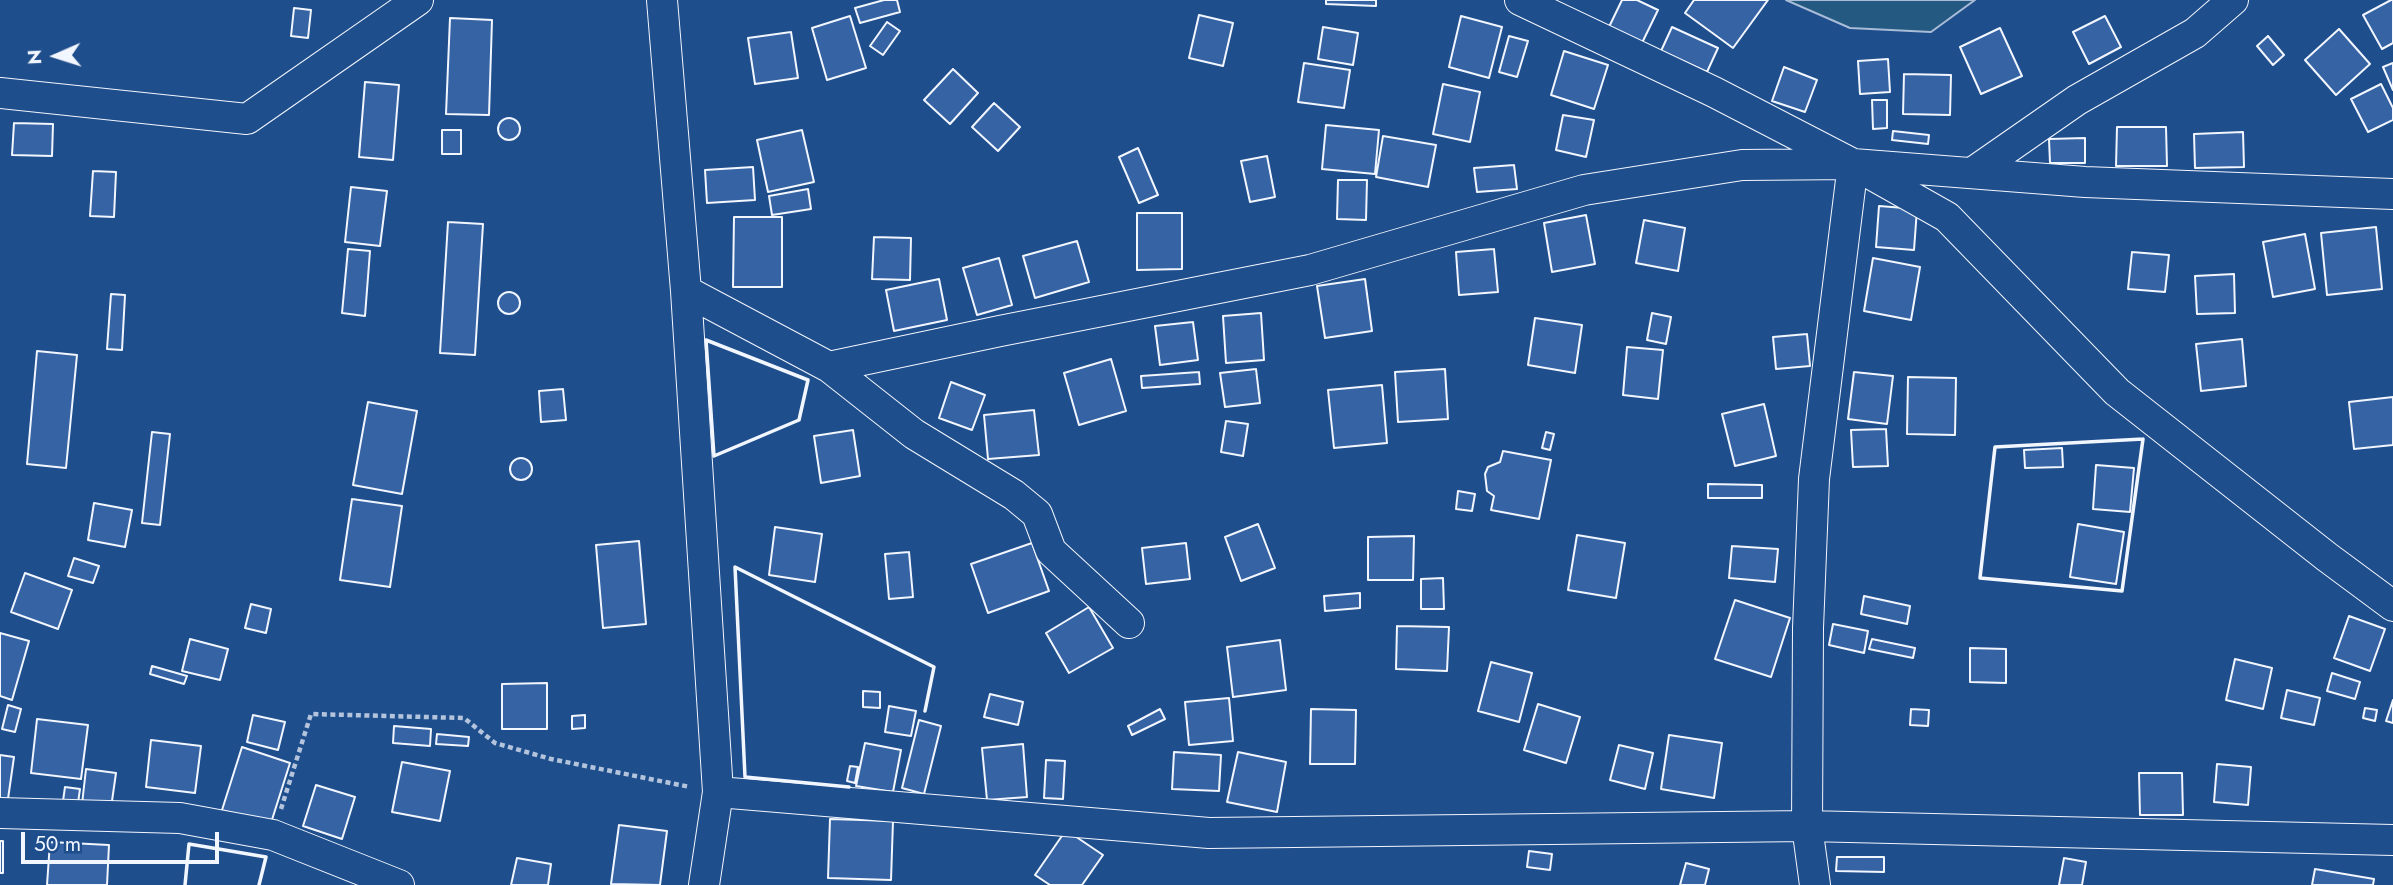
<!DOCTYPE html>
<style>
body{margin:0}
#map{position:relative;width:2393px;height:885px;overflow:hidden;background:#1f4e8c;font-family:Jost,sans-serif}
canvas{display:block}
.north{position:absolute;left:21px;top:21px;width:70px;height:70px;-webkit-text-stroke:5px #1f4e8c;paint-order:stroke;rotate:267deg;font-size:19px;font-weight:700;line-height:28px;text-align:center;color:#f2f6ff}
.north::after{content:'';display:block;margin:auto;width:24px;height:32px;background:#f2f6ff;clip-path:polygon(50% 0,100% 100%,50% 72%,0 100%)}
.scale{position:absolute;left:21px;top:832px;width:198px;height:32px;box-sizing:border-box;border:4px solid #f2f6ff;border-top:0;padding-left:9px;font-size:21px;line-height:24px;white-space:nowrap;color:#f2f6ff;-webkit-text-stroke:5px #1f4e8c;paint-order:stroke}
</style>
<div id="map">
<canvas width="2393" height="885"></canvas>
<div class="north">N</div>
<div class="scale">50 m</div>
</div>
<script>
const context = document.querySelector('canvas').getContext('2d');
context.lineJoin = 'round';
function fillPath(path, color) { context.fillStyle = color; context.fill(path, 'evenodd'); }
const shape = rows => new Path2D(rows.map(r => 'M' + r).join(''));
function strokePath(path, color, width, dash) { context.strokeStyle = color; context.lineWidth = width; context.lineCap = dash ? 'butt' : 'round'; context.setLineDash(dash || []); context.stroke(path); }
const green = shape([
 [1786,0,1975,0,1931,32,1850,28,1786,0]
]);
const building = shape([
 [884,0,897,0,900,12,860,23,855,8,884,0],
 [1326,0,1376,0,1376,6,1326,4,1326,0],
 [1622,0,1637,0,1658,10,1641,45,1608,29,1622,0],
 [1694,0,1768,0,1733,48,1685,13,1694,0],
 [2391,0,2393,0,2393,43,2382,49,2363,15,2391,0],
 [294,8,311,10,308,38,291,36,294,8],
 [1199,15,1233,23,1223,66,1189,58,1199,15],
 [850,16,866,68,827,80,812,28,850,16],
 [1461,16,1502,27,1489,78,1449,67,1461,16],
 [2105,16,2121,47,2089,64,2073,32,2105,16],
 [450,18,492,20,489,115,446,114,450,18],
 [887,22,900,31,883,55,870,46,887,22],
 [1323,27,1358,33,1353,65,1318,59,1323,27],
 [1672,27,1718,48,1707,72,1661,51,1672,27],
 [2000,28,2022,76,1981,94,1960,47,2000,28],
 [2339,29,2370,64,2336,95,2305,60,2339,29],
 [791,32,798,78,755,84,748,38,791,32],
 [1509,36,1528,41,1517,77,1499,72,1509,36],
 [2268,36,2284,55,2273,65,2257,46,2268,36],
 [1564,51,1608,65,1594,109,1551,95,1564,51],
 [1888,59,1890,92,1860,94,1858,61,1888,59],
 [1304,63,1350,70,1344,108,1298,102,1304,63],
 [2393,63,2393,90,2383,67,2393,63],
 [1784,67,1817,80,1805,112,1772,101,1784,67],
 [953,69,978,93,950,124,924,100,953,69],
 [1904,74,1951,75,1950,115,1903,114,1904,74],
 [365,82,399,85,393,160,359,157,365,82],
 [1443,84,1480,92,1470,142,1433,134,1443,84],
 [2381,84,2393,108,2393,120,2368,132,2351,99,2381,84],
 [1872,100,1887,100,1887,128,1873,129,1872,100],
 [994,103,1020,127,998,151,972,127,994,103],
 [1563,115,1594,120,1586,157,1556,150,1563,115],
 '498 129a11 11 0 1 1 22 0a11 11 0 1 1-22 0Z',
 [14,123,53,124,52,156,12,155,14,123],
 [1326,125,1379,130,1375,174,1322,169,1326,125],
 [2117,127,2166,127,2167,166,2116,166,2117,127],
 [442,130,461,130,461,154,442,154,442,130],
 [802,130,814,182,768,192,757,140,802,130],
 [1893,131,1929,135,1928,144,1892,140,1893,131],
 [2243,132,2244,167,2195,168,2194,134,2243,132],
 [1383,136,1436,145,1428,187,1376,177,1383,136],
 [2085,138,2085,163,2050,163,2049,139,2085,138],
 [1138,148,1158,195,1139,203,1119,157,1138,148],
 [1267,156,1275,197,1250,202,1241,161,1267,156],
 [1514,165,1517,189,1477,192,1474,168,1514,165],
 [753,167,755,200,707,203,705,170,753,167],
 [93,171,116,172,114,217,90,216,93,171],
 [1338,180,1367,180,1366,220,1337,219,1338,180],
 [351,187,387,191,380,246,345,242,351,187],
 [808,189,811,209,772,215,769,196,808,189],
 [1879,206,1917,209,1914,250,1876,247,1879,206],
 [1137,213,1182,213,1182,269,1137,270,1137,213],
 [1586,215,1595,264,1552,272,1544,223,1586,215],
 [734,217,782,217,782,287,733,287,734,217],
 [1644,220,1685,228,1678,271,1636,263,1644,220],
 [448,222,483,224,475,355,440,353,448,222],
 [2376,227,2382,289,2327,295,2321,233,2376,227],
 [2305,234,2315,289,2273,297,2263,242,2305,234],
 [874,237,911,238,910,280,872,279,874,237],
 [1077,241,1089,282,1035,298,1023,256,1077,241],
 [348,249,370,251,365,316,342,313,348,249],
 [1494,249,1498,292,1459,295,1456,252,1494,249],
 [2132,252,2169,255,2165,292,2128,289,2132,252],
 [999,258,1012,305,977,315,963,268,999,258],
 [1873,258,1920,267,1911,320,1864,311,1873,258],
 [2234,274,2235,313,2197,314,2195,276,2234,274],
 [939,279,947,320,894,331,886,290,939,279],
 [1365,279,1372,331,1325,338,1317,286,1365,279],
 '498 303a11 11 0 1 1 22 0a11 11 0 1 1-22 0Z',
 [111,294,125,295,122,350,107,349,111,294],
 [1261,313,1264,360,1226,363,1223,316,1261,313],
 [1652,313,1671,317,1666,344,1647,340,1652,313],
 [1535,318,1582,325,1575,373,1528,365,1535,318],
 [1193,322,1198,360,1160,365,1155,326,1193,322],
 [1807,334,1810,366,1776,369,1773,337,1807,334],
 [2242,339,2246,386,2201,391,2196,344,2242,339],
 [1627,347,1663,350,1658,399,1623,395,1627,347],
 [37,351,77,355,66,468,27,464,37,351],
 [1111,359,1126,411,1079,425,1064,373,1111,359],
 [1256,369,1260,403,1225,407,1220,373,1256,369],
 [1445,369,1448,419,1398,422,1395,372,1445,369],
 [1199,372,1200,384,1142,388,1141,376,1199,372],
 [1854,372,1893,376,1887,424,1848,419,1854,372],
 [1908,377,1956,378,1955,435,1907,434,1908,377],
 [951,382,985,395,972,430,939,418,951,382],
 [1382,385,1387,443,1334,448,1328,390,1382,385],
 [563,389,566,420,541,422,539,391,563,389],
 [2393,397,2393,445,2354,449,2349,402,2393,397],
 [368,402,417,411,402,494,353,485,368,402],
 [1764,404,1776,456,1735,466,1722,414,1764,404],
 [1034,410,1039,455,988,459,984,415,1034,410],
 [1226,421,1248,424,1243,456,1221,452,1226,421],
 [1886,429,1888,466,1853,467,1851,430,1886,429],
 [853,430,860,476,821,483,814,436,853,430],
 [152,432,170,434,160,525,142,523,152,432],
 [1546,432,1554,434,1550,450,1542,448,1546,432],
 [2062,448,2063,467,2025,468,2024,450,2062,448],
 [1503,451,1551,460,1539,519,1491,510,1494,496,1487,491,1485,474,1488,467,1500,462,1503,451],
 '510 469a11 11 0 1 1 22 0a11 11 0 1 1-22 0Z',
 [2096,465,2134,468,2130,512,2093,509,2096,465],
 [1708,484,1762,485,1762,498,1708,498,1708,484],
 [1458,491,1475,494,1472,511,1456,509,1458,491],
 [352,499,402,506,390,587,340,580,352,499],
 [94,503,132,510,125,547,88,540,94,503],
 [1258,524,1275,568,1241,581,1225,537,1258,524],
 [2078,524,2124,532,2116,584,2070,577,2078,524],
 [775,527,822,534,815,582,769,575,775,527],
 [1577,535,1625,543,1616,598,1568,590,1577,535],
 [1414,536,1413,580,1368,580,1368,537,1414,536],
 [639,541,646,624,603,628,596,545,639,541],
 [1032,543,1049,591,988,613,971,564,1032,543],
 [1186,543,1190,579,1146,584,1142,548,1186,543],
 [1732,546,1778,549,1775,582,1729,578,1732,546],
 [909,552,913,597,889,599,885,554,909,552],
 [74,558,99,566,93,583,68,576,74,558],
 [25,573,72,590,58,629,11,612,25,573],
 [1443,578,1444,609,1421,609,1421,579,1443,578],
 [1360,593,1360,608,1325,611,1324,596,1360,593],
 [1864,596,1910,606,1907,624,1861,614,1864,596],
 [1735,600,1790,618,1771,677,1715,659,1735,600],
 [251,604,271,609,266,633,245,628,251,604],
 [1089,607,1113,648,1069,673,1046,633,1089,607],
 [2349,616,2385,629,2370,671,2334,658,2349,616],
 [1833,624,1868,631,1864,653,1829,645,1833,624],
 [1397,626,1449,627,1447,671,1396,669,1397,626],
 [0,633,29,641,12,700,0,696,0,633],
 [190,639,228,649,220,680,182,671,190,639],
 [1872,639,1915,648,1913,658,1869,649,1872,639],
 [1280,640,1286,690,1233,697,1227,647,1280,640],
 [1970,648,2006,649,2006,683,1970,682,1970,648],
 [2235,659,2272,668,2263,709,2226,700,2235,659],
 [1491,662,1532,673,1519,722,1478,711,1491,662],
 [152,666,187,676,184,684,150,674,152,666],
 [2332,673,2360,682,2355,699,2327,691,2332,673],
 [547,683,547,729,502,729,502,684,547,683],
 [2287,690,2320,698,2314,725,2281,718,2287,690],
 [863,691,880,692,880,708,863,707,863,691],
 [990,694,1023,702,1018,725,984,717,990,694],
 [1229,698,1233,741,1189,745,1185,702,1229,698],
 [2393,700,2393,723,2386,721,2393,700],
 [1538,704,1580,717,1566,763,1524,750,1538,704],
 [8,705,21,709,15,732,2,729,8,705],
 [889,706,916,711,911,736,885,732,889,706],
 [2365,708,2377,710,2375,721,2363,718,2365,708],
 [1160,709,1165,719,1132,735,1128,726,1160,709],
 [1311,709,1356,710,1355,764,1310,764,1311,709],
 [1911,709,1929,710,1928,726,1910,725,1911,709],
 [253,715,285,722,278,750,247,742,253,715],
 [585,715,585,728,572,729,572,716,585,715],
 [37,719,88,725,81,779,31,773,37,719],
 [919,720,941,726,924,794,902,788,919,720],
 [394,726,431,729,430,746,393,743,394,726],
 [437,734,469,737,468,746,436,744,437,734],
 [1669,735,1722,743,1714,798,1661,789,1669,735],
 [151,740,201,746,195,793,146,787,151,740],
 [865,743,901,750,893,792,856,786,865,743],
 [1023,744,1027,797,987,800,982,748,1023,744],
 [1619,745,1653,753,1645,789,1610,780,1619,745],
 [242,747,290,763,270,826,222,810,242,747],
 [1174,752,1221,755,1219,791,1172,789,1174,752],
 [1238,752,1286,762,1277,812,1227,802,1238,752],
 [0,755,14,757,8,799,0,798,0,755],
 [1046,760,1065,761,1063,799,1044,798,1046,760],
 [402,762,450,771,440,821,392,812,402,762],
 [2217,764,2251,767,2248,805,2214,802,2217,764],
 [850,766,858,767,855,783,847,781,850,766],
 [86,769,116,773,111,808,82,804,86,769],
 [2139,773,2182,773,2183,815,2140,815,2139,773],
 [316,785,355,797,342,839,303,826,316,785],
 [65,787,80,789,78,803,63,801,65,787],
 [830,819,893,821,891,880,828,878,830,819],
 [619,825,667,831,660,885,611,884,619,825],
 [1066,830,1103,855,1082,885,1050,885,1035,875,1066,830],
 [0,841,3,841,3,873,0,873,0,841],
 [50,842,109,845,107,885,47,885,50,842],
 [1529,851,1552,854,1550,870,1527,867,1529,851],
 [1837,857,1884,857,1884,872,1836,871,1837,857],
 [517,858,551,864,548,885,511,885,517,858],
 [2064,858,2086,862,2082,885,2059,885,2064,858],
 [1686,863,1709,869,1705,885,1680,885,1686,863],
 [2315,869,2374,879,2373,885,2312,885,2315,869]
]);
const path = shape([
 [281,809,311,714,464,718,495,743,551,759,690,787]
]);
const minor = shape([
 [662,0,686,291,718,792,704,885],
 [1520,0,1714,92,1853,164,1947,217,2117,392,2327,557,2393,606],
 [0,93,247,119,418,0],
 [1972,173,2077,100,2195,33,2233,0],
 [686,291,829,367,1000,331,1310,270,1584,190,1742,165,1853,164,2085,182,2393,194],
 [829,367,914,434,1014,495,1037,514,1051,551,1129,623],
 [718,792,1209,833,1807,826,2393,840],
 [0,813,180,818,273,835,399,885],
 [1815,885,1807,826,1808,628,1814,479,1853,164]
]);
const wall = shape([
 [706,340,808,380,799,420,714,456,706,340],
 [2143,439,2122,591,1980,578,1995,447,2143,439],
 [849,787,745,777,735,567,934,667,925,711],
 [185,885,189,844,266,857,259,885]
]);
fillPath(green, '#245a82');
strokePath(green, '#a8bbd7', 2);
fillPath(building, '#3563a3');
strokePath(building, '#f2f6ff', 2);
strokePath(minor, '#f2f6ff', 32);
strokePath(path, '#b3c4dc', 4.5, [5, 3.5]);
strokePath(minor, '#1f4e8c', 30);
strokePath(wall, '#f2f6ff', 3.5);
</script>
